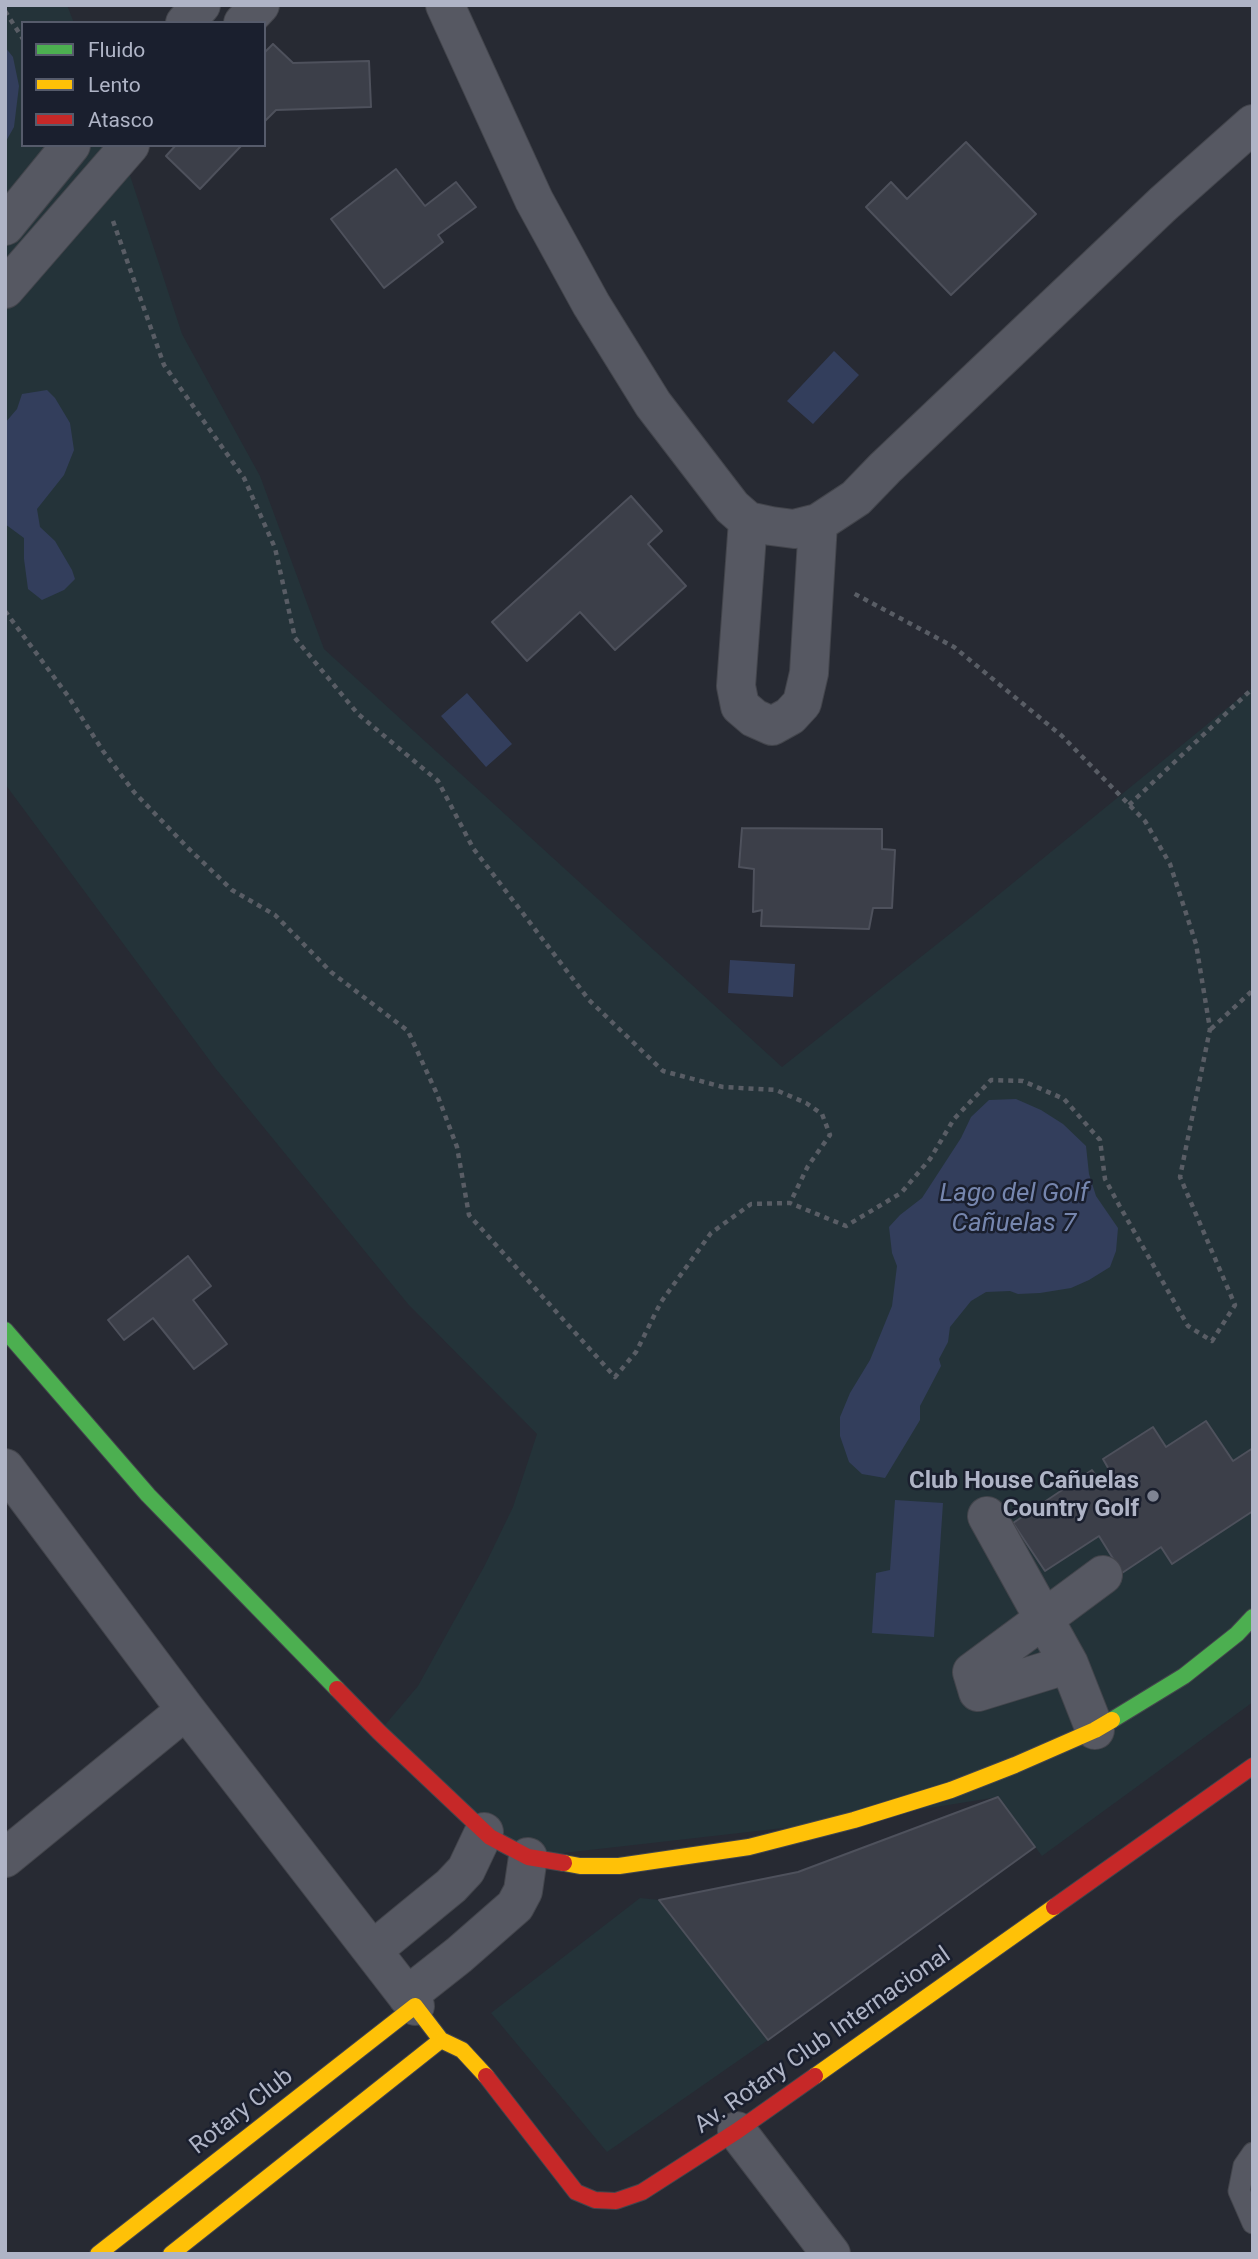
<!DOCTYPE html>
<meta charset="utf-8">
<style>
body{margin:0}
#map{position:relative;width:1258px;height:2259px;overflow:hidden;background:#272a33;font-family:Roboto,sans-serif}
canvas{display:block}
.frame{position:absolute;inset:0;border:7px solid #afb4c6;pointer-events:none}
.legend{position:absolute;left:21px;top:21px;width:245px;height:126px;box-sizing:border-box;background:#1a1f2e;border:2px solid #565b6b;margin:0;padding:9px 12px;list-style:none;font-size:21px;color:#afb4c6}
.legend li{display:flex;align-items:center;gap:14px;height:35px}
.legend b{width:35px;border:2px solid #565b6b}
</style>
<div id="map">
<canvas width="1258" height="2259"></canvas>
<div class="frame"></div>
<ul class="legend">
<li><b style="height:9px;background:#4caf50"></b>Fluido</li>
<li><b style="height:9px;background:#ffc107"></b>Lento</li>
<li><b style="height:9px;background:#c62828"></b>Atasco</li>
</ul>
</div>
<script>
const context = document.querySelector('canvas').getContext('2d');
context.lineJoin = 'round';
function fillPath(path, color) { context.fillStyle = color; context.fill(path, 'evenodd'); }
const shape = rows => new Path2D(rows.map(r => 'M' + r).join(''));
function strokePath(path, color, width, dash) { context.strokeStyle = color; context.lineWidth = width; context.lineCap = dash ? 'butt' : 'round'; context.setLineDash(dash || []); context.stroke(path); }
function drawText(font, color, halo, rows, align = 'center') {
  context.font = font + ' Roboto,sans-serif'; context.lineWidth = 5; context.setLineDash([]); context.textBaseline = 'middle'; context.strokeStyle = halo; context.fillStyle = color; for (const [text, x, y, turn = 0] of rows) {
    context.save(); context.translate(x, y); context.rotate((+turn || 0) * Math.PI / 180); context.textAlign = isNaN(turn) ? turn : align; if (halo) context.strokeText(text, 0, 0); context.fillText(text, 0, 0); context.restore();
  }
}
const green = shape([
 [5,5,67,5,74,23,23,23,23,145,120,145,182,334,260,476,324,649,782,1067,975,914,1253,687,1253,1702,1042,1856,998,1797,854,1820,528,1857,379,1732,418,1686,485,1565,513,1507,537,1434,408,1304,216,1069,5,784],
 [640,1898,659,1900,768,2040,607,2152,491,2013]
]);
const water = shape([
 [5,47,13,57,19,86,14,127,5,143],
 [834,351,859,375,813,424,787,401],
 [47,390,55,398,70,423,74,450,64,475,37,509,40,527,55,541,72,570,75,579,64,590,42,600,28,589,24,559,24,538,5,524,5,423,17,409,22,394],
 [467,693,512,744,486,767,441,716],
 [730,960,795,964,793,997,728,993],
 [1016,1099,1041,1110,1063,1124,1086,1146,1089,1174,1096,1196,1118,1228,1116,1251,1110,1267,1089,1280,1071,1288,1040,1293,1018,1294,1010,1291,986,1292,971,1301,950,1327,948,1342,939,1359,941,1366,920,1406,920,1420,885,1478,862,1474,849,1462,840,1436,840,1417,850,1393,870,1360,892,1306,897,1266,892,1253,889,1227,900,1215,922,1198,961,1138,971,1117,989,1100],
 [895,1500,943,1503,934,1637,872,1633,876,1573,890,1570]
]);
const building = shape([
 [273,44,293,63,369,61,371,107,276,110,264,122,264,53,273,44],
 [966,142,1036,214,951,295,866,207,891,182,907,199,966,142],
 [176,145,242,145,200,189,166,156,176,145],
 [396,169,425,206,456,182,476,207,438,235,443,242,384,288,331,219,396,169],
 [631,496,662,531,648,544,686,586,615,650,580,612,527,661,492,622,631,496],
 [742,828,882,829,882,849,895,850,892,908,873,908,869,929,761,926,762,910,753,912,754,869,739,867,742,828],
 [188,1256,211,1286,193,1300,227,1344,194,1369,153,1318,124,1340,108,1320,188,1256],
 [1206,1421,1233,1461,1253,1448,1253,1511,1172,1564,1161,1547,1122,1573,1099,1536,1045,1571,1013,1523,1092,1470,1099,1481,1111,1473,1103,1459,1153,1427,1166,1447,1206,1421],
 [998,1797,1035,1847,768,2040,659,1900,798,1872,998,1797]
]);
const path = shape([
 [5,11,23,39],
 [113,221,164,365,244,478,275,548,295,638,358,714,438,781,473,848,589,1000,663,1071,723,1087,776,1090,806,1103,822,1114,830,1135,808,1166,790,1203],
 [5,611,68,696,103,751,134,792,188,848,232,890,275,915,331,972,408,1031,437,1094,457,1147,469,1215,615,1377,636,1352,661,1302,711,1233,751,1204,790,1203,846,1226,901,1193,930,1159,954,1119,991,1080,1023,1081,1064,1099,1100,1140,1105,1179,1119,1205,1188,1326,1212,1341,1235,1305,1180,1177,1210,1029,1196,944,1170,864,1145,821,1062,736,954,647,853,593],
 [1129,805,1253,688],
 [1211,1029,1253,990]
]);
const lane = shape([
 [1253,2153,1244,2166,1239,2191,1253,2223]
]);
const street = shape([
 [445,5,534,200,591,304,653,404,732,507,748,521,771,526,794,529,818,523,856,498,885,468,1163,204,1253,124],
 [185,23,201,5],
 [243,23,260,5],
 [5,226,71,145],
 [5,289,130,145],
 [748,521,736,686,740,706,754,718,772,726,790,716,802,703,809,673,818,523],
 [5,1468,186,1710,415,2006],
 [987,1516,1069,1664,1095,1730],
 [1069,1664,978,1692,972,1672,1103,1575],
 [5,1858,186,1710],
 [373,1950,451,1886,466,1870,484,1832],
 [407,1996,459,1955,515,1906,523,1891,528,1857],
 [737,2131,831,2254]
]);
const fast = shape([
 [5,1330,148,1495,337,1689],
 [1112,1720,1184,1676,1237,1634,1253,1617]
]);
const slow = shape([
 [564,1863,580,1866,619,1866,749,1847,854,1820,951,1790,1015,1765,1095,1730,1112,1720],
 [815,2076,1054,1907],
 [98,2254,415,2006,441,2040,462,2050,486,2076],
 [171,2254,441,2040]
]);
const jam = shape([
 [337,1689,379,1732,490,1837,528,1857,564,1863],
 [1054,1907,1253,1766],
 [486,2076,576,2192,595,2200,616,2201,642,2192,737,2131,815,2076]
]);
const markers = [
 [1153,1496,7,"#7f8493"]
];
const poiNames = [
 ["Club House Cañuelas",1139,1482],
 ["Country Golf",1139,1510]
];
const streetNames = [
 ["Av. Rotary Club Internacional",823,2041,-35],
 ["Rotary Club",242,2112,-38]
];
const waterNames = [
 ["Lago del Golf",1014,1194],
 ["Cañuelas 7",1014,1224]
];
fillPath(green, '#243339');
fillPath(water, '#333e5c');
fillPath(building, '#3c3f49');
strokePath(building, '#4e515c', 2);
strokePath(lane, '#43454c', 23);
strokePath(street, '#43454c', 40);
strokePath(fast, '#43454c', 18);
strokePath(slow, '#43454c', 18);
strokePath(jam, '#43454c', 18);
strokePath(path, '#595d65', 4.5, [5, 5]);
strokePath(lane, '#565862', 21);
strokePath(street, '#565862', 38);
strokePath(fast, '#4caf50', 16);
strokePath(slow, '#ffc107', 16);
strokePath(jam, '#c62828', 16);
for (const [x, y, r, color] of markers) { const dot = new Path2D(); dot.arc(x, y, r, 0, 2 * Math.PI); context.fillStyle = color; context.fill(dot); strokePath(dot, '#1a1f2e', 2.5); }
drawText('bold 24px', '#afb4c6', '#1a1f2e', poiNames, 'right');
drawText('24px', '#afb4c6', '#1a1f2e', streetNames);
drawText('italic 26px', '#7686ae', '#1a1f2e', waterNames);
</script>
